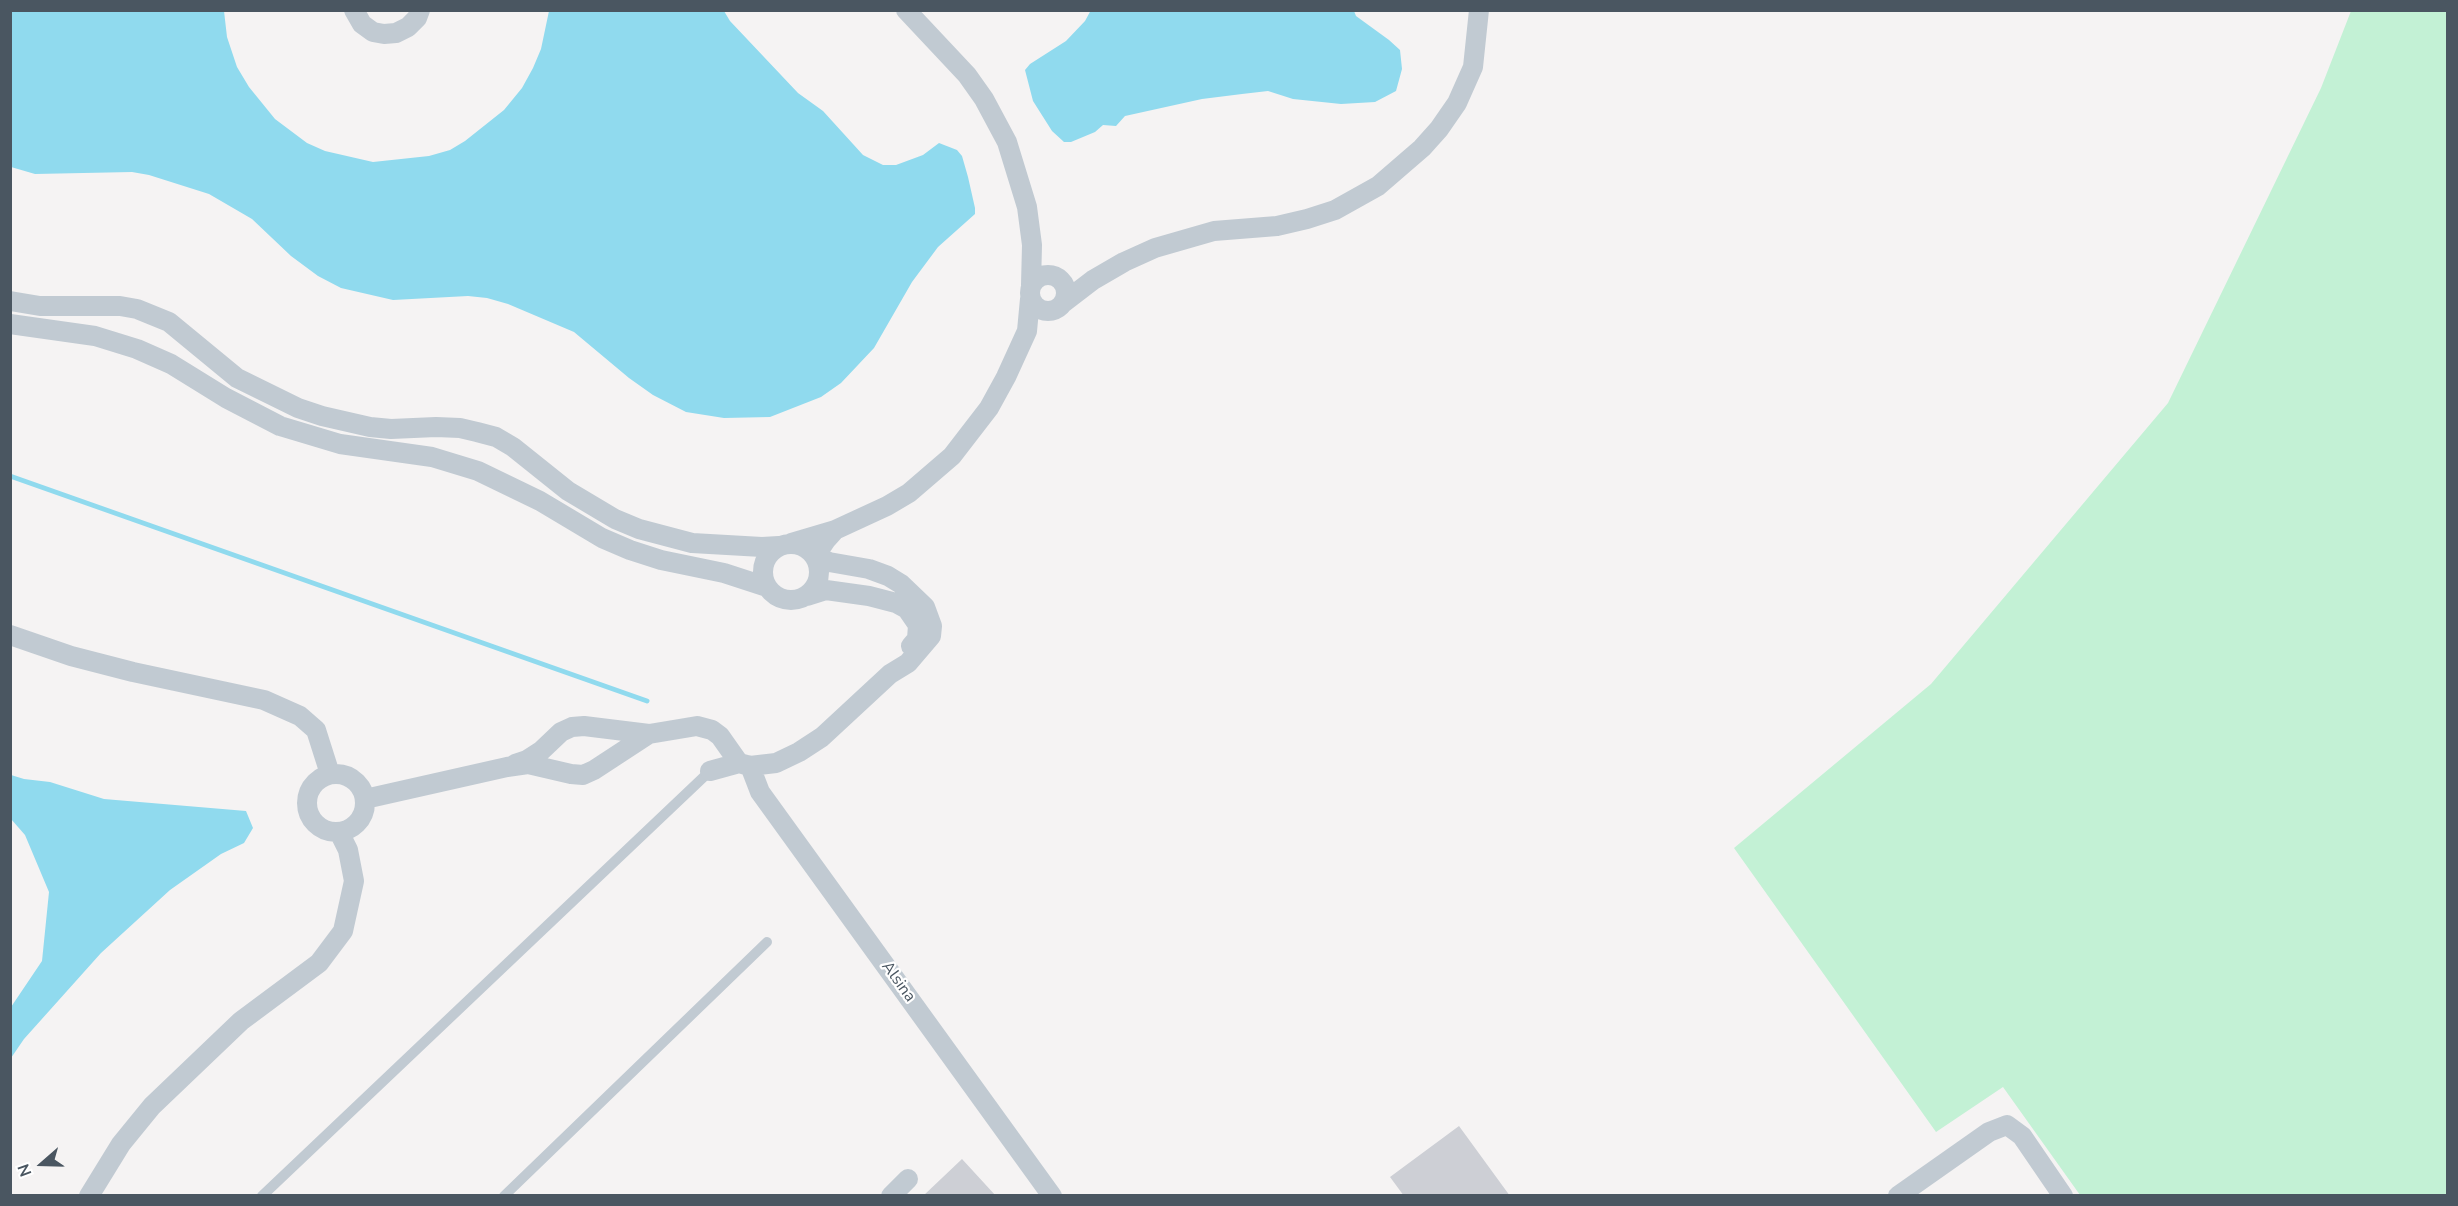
<!DOCTYPE html>
<style>
body{margin:0}
#map{position:relative;width:2458px;height:1206px;overflow:hidden;background:#f5f3f3;font-family:"Nunito Sans",sans-serif}
canvas{display:block}
.frame{position:absolute;inset:0;border:12px solid #4a5661;pointer-events:none}
.north{position:absolute;left:12px;top:1134px;width:60px;height:60px;-webkit-text-stroke:4px #fff;paint-order:stroke;rotate:250deg;font-size:16px;font-weight:700;line-height:24px;text-align:center;color:#4a5661}
.north::after{content:'';display:block;margin:auto;width:21px;height:27px;background:#4a5661;clip-path:polygon(50% 0,100% 100%,50% 72%,0 100%)}
</style>
<div id="map">
<canvas width="2458" height="1206"></canvas>
<div class="frame"></div>
<div class="north">N</div>
</div>
<script>
const context = document.querySelector('canvas').getContext('2d');
context.lineJoin = 'round';
function fillPath(path, color) { context.fillStyle = color; context.fill(path, 'evenodd'); }
const shape = rows => new Path2D(rows.map(r => 'M' + r).join(''));
function strokePath(path, color, width, dash) { context.strokeStyle = color; context.lineWidth = width; context.lineCap = dash ? 'butt' : 'round'; context.setLineDash(dash || []); context.stroke(path); }
function drawText(font, color, halo, rows, align = 'center') {
  context.font = font + ' "Nunito Sans",sans-serif'; context.lineWidth = 4.5; context.setLineDash([]); context.textBaseline = 'middle'; context.strokeStyle = halo; context.fillStyle = color; for (const [text, x, y, turn = 0] of rows) {
    context.save(); context.translate(x, y); context.rotate((+turn || 0) * Math.PI / 180); context.textAlign = isNaN(turn) ? turn : align; if (halo) context.strokeText(text, 0, 0); context.fillText(text, 0, 0); context.restore();
  }
}
const green = shape([
 [2351,11,2447,11,2447,1195,2080,1195,2003,1087,1936,1132,1734,848,1931,684,2168,403,2321,88]
]);
const water = shape([
 [1091,10,1354,11,1356,16,1389,40,1400,50,1402,69,1396,91,1375,102,1341,104,1293,99,1268,91,1242,94,1202,99,1125,116,1116,126,1103,125,1095,132,1071,142,1064,142,1052,131,1033,101,1025,70,1030,64,1066,41,1085,21],
 [10,11,224,11,227,37,237,67,249,87,275,119,307,143,325,151,373,162,429,156,450,150,465,141,504,110,522,88,533,68,541,49,549,11,724,11,730,21,798,93,823,111,863,155,883,165,896,165,923,155,939,143,957,150,962,156,968,177,975,208,975,214,938,247,912,282,874,348,841,383,821,397,770,417,724,418,686,412,653,395,629,378,574,332,508,304,487,298,468,296,393,300,341,288,318,276,291,256,252,219,209,194,149,175,132,172,35,174,11,167],
 [11,775,24,779,50,782,104,799,246,811,253,828,244,843,221,854,170,890,101,953,24,1039,11,1058,11,1007,42,961,49,892,25,835,11,819]
]);
const stream = shape([
 [10,476,647,701]
]);
const building = shape([
 [1459,1126,1510,1196,1404,1196,1390,1177],
 [962,1159,996,1196,923,1196]
]);
const service = shape([
 [262,1196,710,771],
 [504,1196,767,942]
]);
const minor = shape([
 [354,10,362,24,373,32,384,34,396,33,408,27,417,18,420,10],
 [906,10,967,75,984,99,1007,142,1027,207,1032,245,1031,285],
 '1030 293a18 18 0 1 1 36 0a18 18 0 1 1-36 0Z',
 [10,301,40,306,120,306,137,309,169,322,237,378,298,408,322,416,370,427,391,429,436,427,460,428,477,432,496,437,513,447,568,491,615,519,639,529,692,543,762,547,779,546],
 [1063,303,1093,280,1124,262,1155,248,1214,231,1277,226,1307,219,1335,210,1378,186,1422,148,1439,129,1457,103,1473,67,1479,10],
 [10,324,95,336,137,349,171,364,226,398,280,426,340,444,432,457,478,471,540,501,602,538,630,550,661,560,724,573,767,587],
 [791,543,835,530,887,506,909,493,952,456,989,408,1006,377,1027,331,1030,299],
 '763 572a28 28 0 1 1 56 0a28 28 0 1 1-56 0Z',
 [807,596,826,590,869,596,896,603,907,609,918,625,917,639,911,646],
 [10,635,71,656,133,672,264,700,300,716,316,730,330,774],
 [515,764,527,760,541,751,561,732,572,727,584,726,649,734,697,726,712,730,720,736,739,763],
 [750,766,760,792,1052,1196],
 [710,771,739,763,750,766,776,763,799,752,822,737,890,674,908,663,931,636,932,626,925,607,901,584,888,576,869,569,829,562,815,556,826,540,835,530],
 '307 803a29 29 0 1 1 58 0a29 29 0 1 1-58 0Z',
 [365,799,507,767,528,764,571,774,583,775,594,770,649,734],
 [89,1196,121,1144,152,1106,241,1021,319,963,343,931,354,881,348,850,339,832],
 [891,1196,908,1179],
 [1898,1196,1989,1132,2007,1125,2022,1136,2063,1196]
]);
const streetNames = [
 ["Alsina",898,982,54]
];
fillPath(green, '#c3f1d5');
fillPath(water, '#90daee');
strokePath(stream, '#90daee', 5);
fillPath(building, '#cdcfd5');
strokePath(service, '#c1cad2', 10);
strokePath(minor, '#c1cad2', 20);
drawText('16px', '#4a5661', '#fff', streetNames);
</script>
